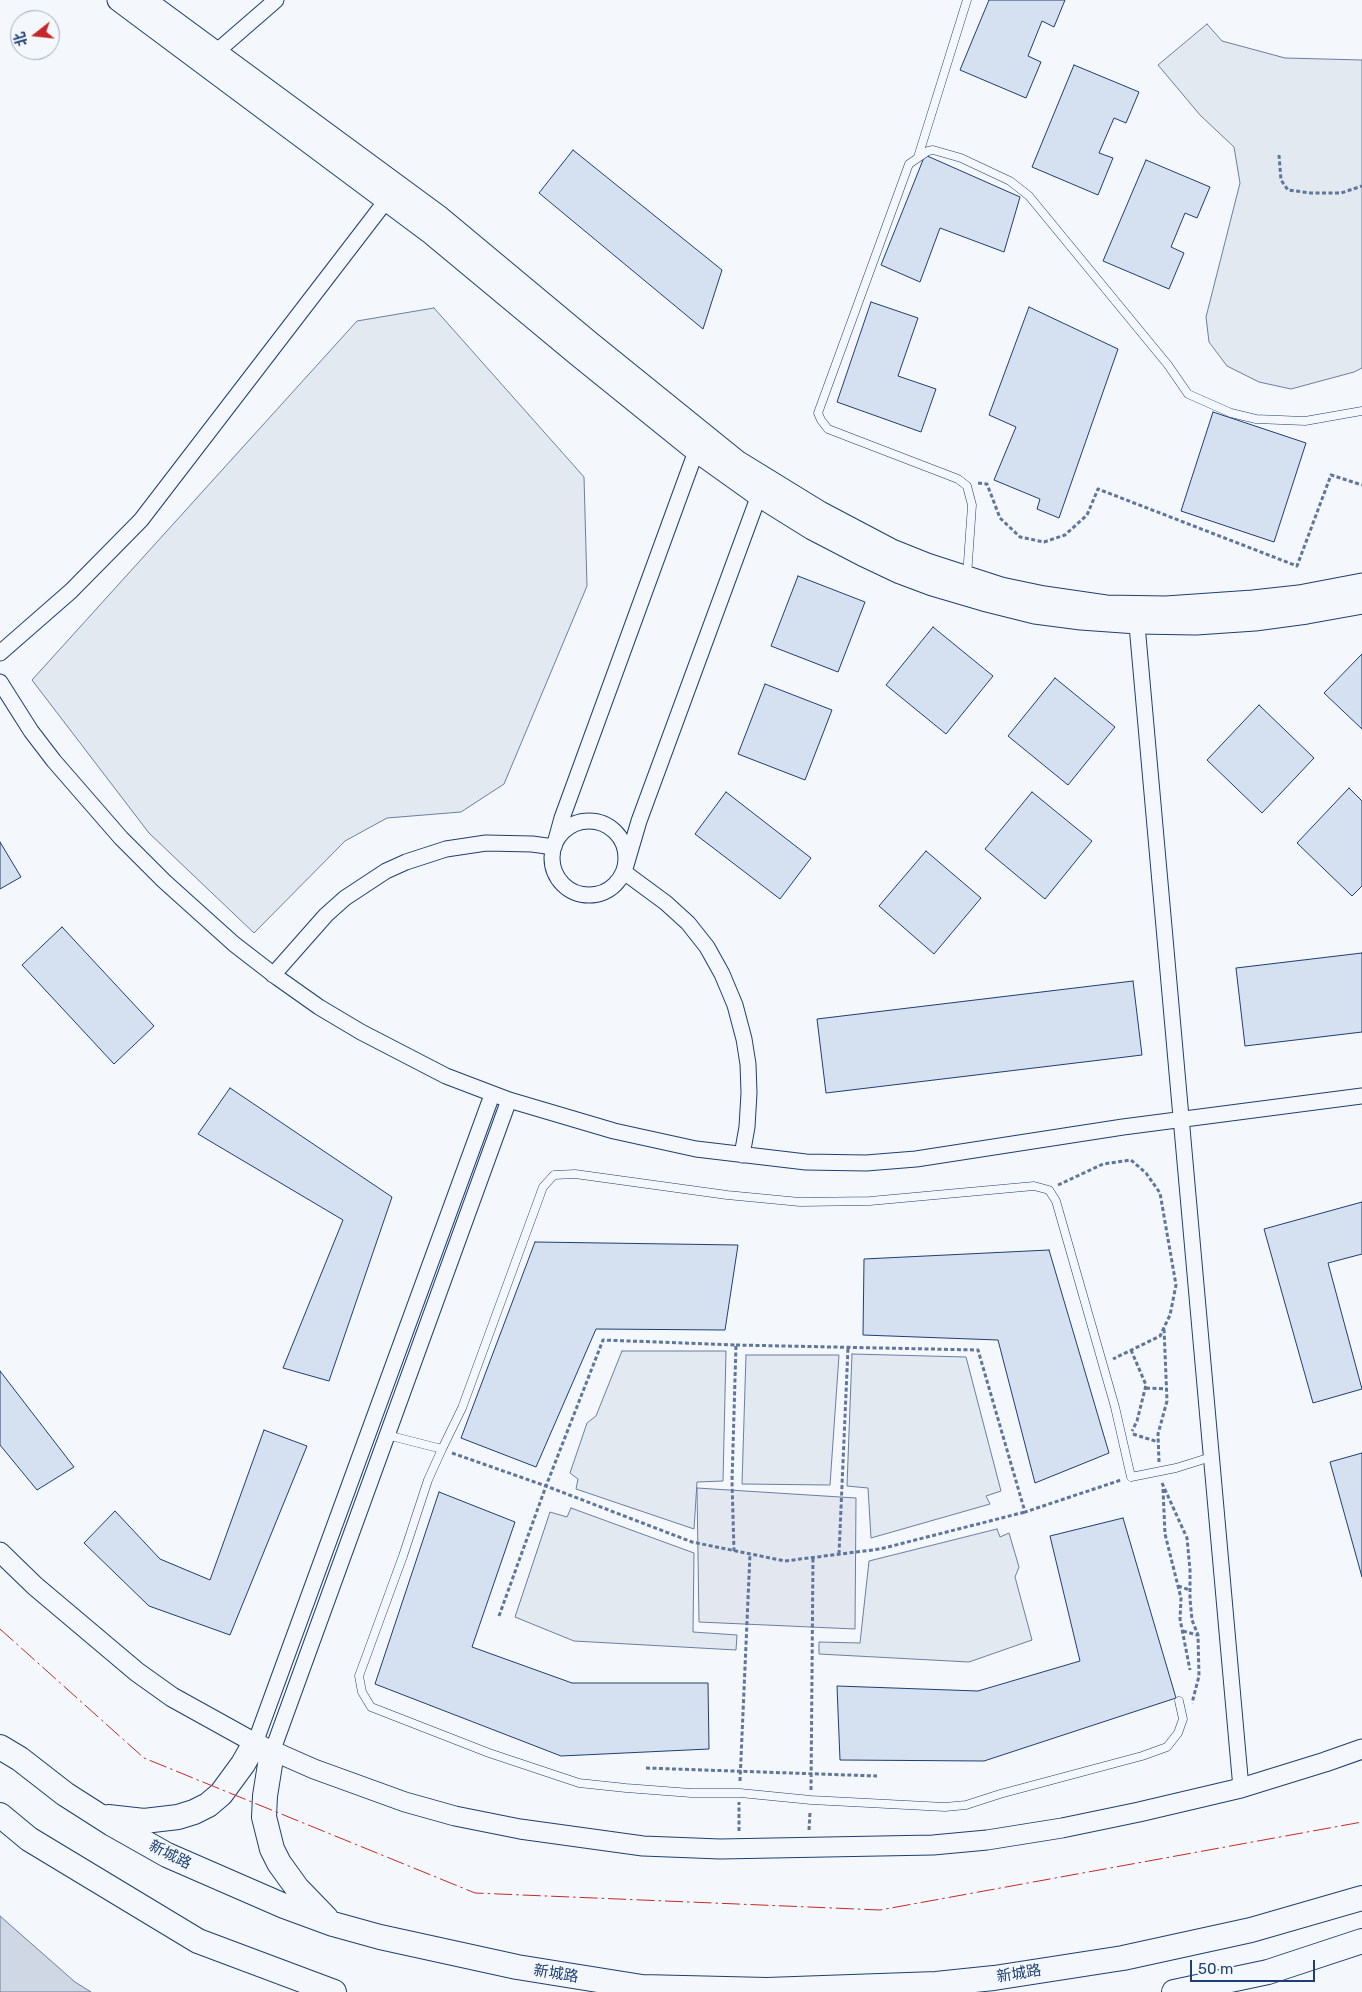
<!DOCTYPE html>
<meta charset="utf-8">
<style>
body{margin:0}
#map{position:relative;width:1362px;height:1992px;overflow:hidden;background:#f4f7fb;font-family:Rubik,"Noto Sans SC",sans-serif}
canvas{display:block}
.north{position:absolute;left:10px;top:10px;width:50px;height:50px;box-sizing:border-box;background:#f4f7fb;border:1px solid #9eadc5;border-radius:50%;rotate:254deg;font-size:14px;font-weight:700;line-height:20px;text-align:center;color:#1d3f73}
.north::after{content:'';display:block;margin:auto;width:18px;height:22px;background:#c62828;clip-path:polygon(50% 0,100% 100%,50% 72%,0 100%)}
.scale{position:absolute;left:1190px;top:1960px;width:125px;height:22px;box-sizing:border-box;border:2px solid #1d3f73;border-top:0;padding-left:6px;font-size:15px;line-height:18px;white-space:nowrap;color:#1d3f73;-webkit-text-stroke:4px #f4f7fb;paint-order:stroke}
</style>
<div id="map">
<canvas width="1362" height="1992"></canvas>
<div class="north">北</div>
<div class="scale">50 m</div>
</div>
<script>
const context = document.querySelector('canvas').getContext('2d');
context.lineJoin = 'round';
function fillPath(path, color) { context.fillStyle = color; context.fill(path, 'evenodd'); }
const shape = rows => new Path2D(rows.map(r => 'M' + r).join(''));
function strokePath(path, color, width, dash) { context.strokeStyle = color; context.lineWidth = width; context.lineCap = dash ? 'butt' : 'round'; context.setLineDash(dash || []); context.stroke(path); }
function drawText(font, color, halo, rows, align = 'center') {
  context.font = font + ' Rubik,"Noto Sans SC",sans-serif'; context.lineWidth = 4; context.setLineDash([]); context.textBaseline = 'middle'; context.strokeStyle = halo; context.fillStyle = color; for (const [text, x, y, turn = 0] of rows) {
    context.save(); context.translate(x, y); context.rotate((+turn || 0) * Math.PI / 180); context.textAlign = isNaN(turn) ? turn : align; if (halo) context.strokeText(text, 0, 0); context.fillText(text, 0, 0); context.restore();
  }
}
const green = shape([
 [1207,24,1222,41,1285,58,1362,60,1362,368,1354,372,1291,389,1259,382,1227,366,1209,342,1206,317,1240,183,1234,147,1200,115,1158,65,1207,24],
 [434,308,584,477,587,586,504,784,461,812,387,818,345,841,254,933,149,833,32,680,357,321,434,308],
 [622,1351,726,1351,723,1481,697,1482,694,1529,576,1489,578,1479,570,1473,587,1423,596,1416,622,1351],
 [852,1354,966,1357,1001,1491,986,1496,990,1504,871,1538,868,1488,847,1486,852,1354],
 [746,1355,839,1355,830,1485,742,1484,746,1355],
 [571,1508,694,1553,693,1632,737,1635,736,1650,574,1641,515,1617,550,1512,567,1517,571,1508],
 [997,1529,1000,1537,1009,1533,1019,1567,1015,1577,1032,1640,969,1662,819,1654,819,1642,860,1643,869,1561,997,1529]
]);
const parking = shape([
 [697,1488,856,1498,855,1629,699,1622,697,1488]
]);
const water = shape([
 [0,1916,75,1982,91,1992,0,1992,0,1916]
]);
const building = shape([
 [989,0,1065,0,1054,27,1042,21,1028,56,1041,62,1026,98,960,70,989,0],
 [1074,65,1139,92,1126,123,1114,118,1099,153,1113,158,1098,195,1032,167,1074,65],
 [573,150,722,270,703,329,539,193,573,150],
 [925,155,1020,197,1004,252,940,228,920,282,881,265,925,155],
 [1146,160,1210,187,1197,218,1185,213,1171,247,1184,253,1169,289,1103,261,1146,160],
 [871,302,918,318,898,376,936,389,921,432,837,402,871,302],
 [1029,307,1118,349,1059,518,1037,509,1040,499,994,480,1016,427,989,415,1029,307],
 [1213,412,1306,443,1274,542,1181,511,1213,412],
 [798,576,865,602,838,672,771,646,798,576],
 [933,627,993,676,946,734,886,685,933,627],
 [1362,654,1362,729,1324,693,1362,654],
 [1055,678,1115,727,1068,785,1008,736,1055,678],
 [765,684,832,710,805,780,738,754,765,684],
 [1259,705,1314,758,1262,813,1207,760,1259,705],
 [1349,788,1362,801,1362,886,1352,896,1297,843,1349,788],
 [726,792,811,858,780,899,695,834,726,792],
 [1032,792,1092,841,1045,899,985,849,1032,792],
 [0,842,21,877,0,889,0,842],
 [926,851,981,898,934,954,879,906,926,851],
 [62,927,154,1026,114,1064,22,965,62,927],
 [1362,953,1362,1032,1245,1046,1236,968,1362,953],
 [1133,981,1142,1055,826,1093,817,1019,1133,981],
 [230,1088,392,1197,329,1381,283,1368,343,1220,198,1134,230,1088],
 [1362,1202,1362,1254,1328,1263,1362,1389,1313,1403,1264,1229,1362,1202],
 [535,1242,738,1245,725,1330,596,1329,536,1467,461,1438,535,1242],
 [1049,1250,1109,1453,1035,1483,998,1340,863,1335,864,1259,1049,1250],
 [0,1371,74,1467,37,1490,0,1445,0,1371],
 [264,1430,307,1446,230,1635,149,1606,84,1543,115,1511,160,1559,210,1580,264,1430],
 [1362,1453,1362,1577,1330,1462,1362,1453],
 [439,1492,515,1522,472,1647,572,1683,708,1683,709,1749,561,1756,375,1684,439,1492],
 [1123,1518,1176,1698,984,1761,840,1760,837,1686,978,1691,1080,1661,1050,1536,1123,1518]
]);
const path = shape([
 [1279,155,1281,180,1288,190,1311,193,1341,193,1362,186],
 [978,483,987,484,1000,518,1020,537,1044,542,1065,535,1087,515,1098,489,1297,566,1331,475,1362,485],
 [1058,1185,1103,1164,1131,1160,1146,1173,1160,1193,1176,1285,1170,1315,1160,1336,1113,1359],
 [736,1345,978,1350,1025,1512,1121,1480],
 [1131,1350,1146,1385,1137,1421,1132,1431],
 [1146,1388,1167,1389],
 [1133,1434,1158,1442],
 [452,1453,546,1486,692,1542,785,1561,880,1549,1025,1512],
 [1159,1462,1158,1434,1167,1401,1164,1328],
 [1162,1483,1187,1538,1190,1570,1190,1599,1192,1620,1198,1635,1199,1676,1192,1703],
 [1163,1489,1165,1534,1181,1598,1180,1619,1190,1670],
 [839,1554,848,1348],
 [1178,1586,1190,1590],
 [499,1616,546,1486,603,1340,736,1345,732,1481,734,1551],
 [1183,1631,1197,1635],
 [646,1768,877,1776],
 [740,1781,750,1554],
 [811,1790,813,1557],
 [809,1830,810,1812],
 [739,1831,739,1802]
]);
const service = shape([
 [918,157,967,0],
 [967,576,972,505,967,486,958,479,828,429,821,420,818,413,909,164,928,151,933,150,961,158,1010,181,1029,196,1168,365,1188,394,1231,413,1256,419,1305,421,1362,411],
 [387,1435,442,1449,462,1408,543,1187,554,1175,575,1174,727,1195,800,1202,870,1201,1034,1186,1049,1190,1056,1201,1115,1407,1131,1477,1176,1468,1211,1457],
 [442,1449,428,1480,403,1556,359,1676,362,1692,371,1707,489,1753,579,1783,626,1788,691,1793,740,1793,811,1800,945,1807,966,1805,1000,1794,1142,1756,1167,1747,1178,1733,1183,1719,1179,1701]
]);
const minor = shape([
 [215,53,276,0],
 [1136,614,1241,1788],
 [0,653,71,591,141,520,392,193],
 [0,682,31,731,54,761,121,838,164,881,234,944,278,978,319,1007,361,1032,446,1076,509,1100,614,1131,696,1149,806,1162,866,1163,916,1159,1123,1127,1362,1096],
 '552 858a37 37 0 1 1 74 0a37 37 0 1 1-74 0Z',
 [273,975,326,915,345,898,386,871,406,862,446,849,486,843,532,844,554,847,562,818,699,443],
 [742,1155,747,1127,749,1093,748,1064,744,1039,735,1005,722,974,707,947,688,923,666,903,624,872,639,821,762,487],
 [255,1743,492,1095],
 [272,1752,509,1100]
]);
const tertiary = shape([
 [0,1552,35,1586,137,1672,172,1697,255,1743,314,1769,405,1802,455,1816,520,1829,643,1846,720,1849,933,1845,987,1840,1062,1828,1139,1812,1241,1788,1325,1762,1362,1749]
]);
const secondary = shape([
 [118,0,429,232,577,355,696,451,759,496,812,529,862,555,900,573,932,585,983,600,1035,613,1081,619,1137,623,1196,624,1255,620,1307,613,1362,603],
 [145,0,440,217,590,342,737,461,820,512,892,550,927,564,1001,588,1044,597,1106,606,1166,607,1253,601,1299,596,1362,584]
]);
const primary = shape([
 [0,1747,20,1759,65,1794,112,1824,167,1855,284,1906,333,1924,380,1937,517,1967,642,1987,767,1990,936,1984,994,1978,1123,1958,1251,1930,1362,1898],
 [272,1752,265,1796,264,1817,272,1849,279,1863,297,1888,326,1918],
 [0,1815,29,1839,198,1941,334,1992],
 [108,1817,144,1821,178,1817,194,1812,208,1805,221,1794,243,1764,255,1743],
 [1174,1992,1268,1972,1362,1941]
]);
const power = shape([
 [0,1629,144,1758,475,1893,880,1910,1362,1822]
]);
const streetNames = [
 ["新城路",170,1855,27],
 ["新城路",556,1974,9],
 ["新城路",1019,1974,-9]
];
fillPath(green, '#e3e9f0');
strokePath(green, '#687fa3', 1);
fillPath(parking, '#e3e8f0');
strokePath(parking, '#687fa3', 1);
fillPath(water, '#cfd7e4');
strokePath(water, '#687fa3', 1);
fillPath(building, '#d5e0f0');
strokePath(building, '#1d3f73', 1);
strokePath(service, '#1d3f73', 9);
strokePath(minor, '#1d3f73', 17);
strokePath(tertiary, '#1d3f73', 21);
strokePath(secondary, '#1d3f73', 23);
strokePath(primary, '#1d3f73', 26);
strokePath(path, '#5e769c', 3, [4, 2.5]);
strokePath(service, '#f4f7fb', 8);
strokePath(minor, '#f4f7fb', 15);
strokePath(tertiary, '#f4f7fb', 19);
strokePath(secondary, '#f4f7fb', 21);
strokePath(primary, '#f4f7fb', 24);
strokePath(power, '#c62828', 1, [18, 4, 2.5, 4]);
drawText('15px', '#1d3f73', '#f4f7fb', streetNames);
</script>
